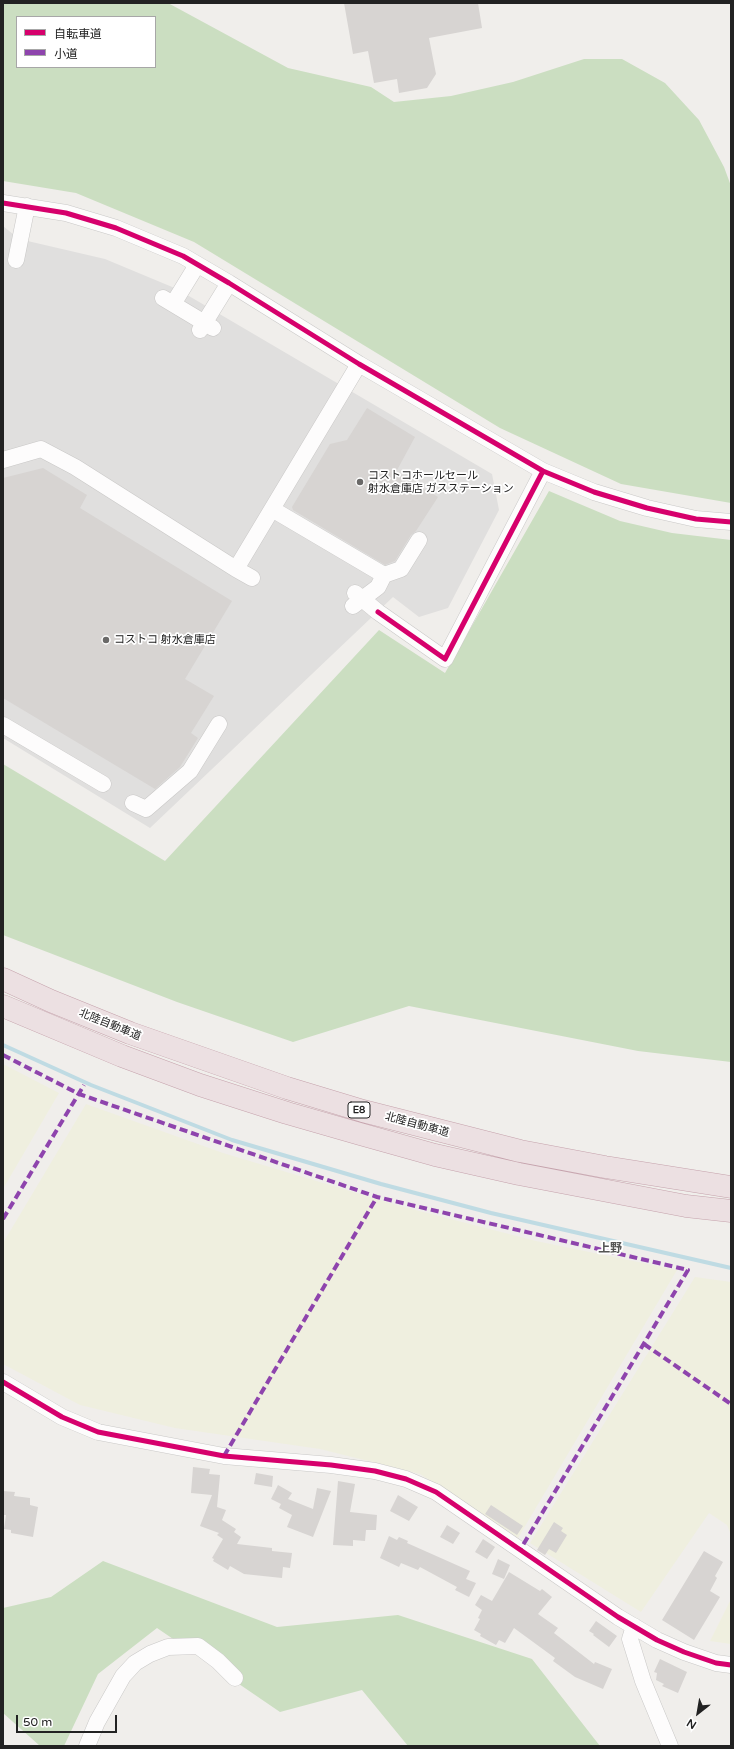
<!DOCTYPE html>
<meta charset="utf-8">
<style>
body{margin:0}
#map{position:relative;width:734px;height:1749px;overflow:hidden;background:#f0eeeb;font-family:"Varela Round","Noto Sans JP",sans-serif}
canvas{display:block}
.frame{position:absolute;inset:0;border:4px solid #222;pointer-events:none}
.legend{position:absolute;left:16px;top:16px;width:140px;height:52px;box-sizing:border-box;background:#fff;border:1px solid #a7a7a7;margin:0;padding:5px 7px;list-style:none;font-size:12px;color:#222}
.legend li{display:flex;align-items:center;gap:8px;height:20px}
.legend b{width:20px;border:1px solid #a7a7a7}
.north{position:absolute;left:678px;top:1693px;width:40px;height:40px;-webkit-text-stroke:3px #fff;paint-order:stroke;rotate:211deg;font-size:11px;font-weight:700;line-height:16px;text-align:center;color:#222}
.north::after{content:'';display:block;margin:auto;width:14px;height:18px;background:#222;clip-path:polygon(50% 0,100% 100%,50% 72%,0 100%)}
.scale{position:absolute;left:16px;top:1715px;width:101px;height:18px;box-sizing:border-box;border:2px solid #222;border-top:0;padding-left:5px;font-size:12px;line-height:14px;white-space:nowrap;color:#222;-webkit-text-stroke:3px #fff;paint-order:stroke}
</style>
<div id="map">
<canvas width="734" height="1749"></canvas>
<div class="frame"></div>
<ul class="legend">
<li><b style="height:5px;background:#d6006c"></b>自転車道</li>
<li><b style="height:5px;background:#8e44ad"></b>小道</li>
</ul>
<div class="north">N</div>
<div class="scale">50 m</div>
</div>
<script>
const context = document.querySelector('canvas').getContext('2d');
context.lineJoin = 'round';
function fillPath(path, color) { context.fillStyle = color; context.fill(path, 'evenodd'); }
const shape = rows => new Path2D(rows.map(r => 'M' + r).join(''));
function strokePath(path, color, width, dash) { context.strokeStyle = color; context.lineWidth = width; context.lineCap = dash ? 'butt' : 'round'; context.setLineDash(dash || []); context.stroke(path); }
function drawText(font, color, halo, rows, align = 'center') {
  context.font = font + ' "Varela Round","Noto Sans JP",sans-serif'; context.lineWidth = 3.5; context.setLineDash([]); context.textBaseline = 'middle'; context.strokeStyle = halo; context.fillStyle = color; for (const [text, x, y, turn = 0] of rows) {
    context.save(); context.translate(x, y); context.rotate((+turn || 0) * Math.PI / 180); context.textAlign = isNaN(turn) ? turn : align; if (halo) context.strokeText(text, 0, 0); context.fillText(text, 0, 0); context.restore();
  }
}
const farmland = shape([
 [3,1064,59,1093,3,1189],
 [86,1104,223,1153,400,1206,536,1241,677,1270,518,1538,420,1474,320,1449,175,1428,80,1405,3,1364,3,1243],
 [695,1277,731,1282,731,1535,727,1525,709,1513,641,1612,530,1543],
 [731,1599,731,1644,710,1641]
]);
const forest = shape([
 [3,3,168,3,288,68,371,87,394,102,451,96,513,82,584,59,622,59,665,83,699,120,724,167,731,186,731,503,621,484,500,428,194,242,76,193,3,181],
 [17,17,155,17,155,67,17,67],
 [549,491,620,521,672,533,731,540,731,1062,638,1051,409,1006,293,1042,177,1002,3,935,3,764,165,861,379,630,445,673],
 [103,1561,277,1627,398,1615,532,1659,600,1746,408,1746,362,1690,280,1712,157,1628,98,1674,64,1746,40,1746,3,1713,3,1608,51,1597]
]);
const parking = shape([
 [3,226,19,239,105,259,177,289,492,474,499,510,448,608,419,617,393,597,150,828,3,738]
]);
const stream = shape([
 [3,1045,91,1085,232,1140,381,1184,491,1213,731,1268]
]);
const building = shape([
 [344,3,478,3,482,28,429,38,436,74,427,88,399,93,397,79,374,83,368,51,353,54],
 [367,408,415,437,396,472,438,497,416,531,411,535,395,561,385,565,293,510,292,507,330,444,347,440],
 [43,468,87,495,80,508,232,601,185,679,214,696,191,733,198,738,180,767,155,789,3,698,3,478],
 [193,1467,210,1469,209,1474,220,1475,217,1507,226,1510,222,1520,236,1529,234,1532,241,1537,237,1544,272,1548,272,1551,292,1553,290,1568,283,1567,282,1578,244,1574,230,1566,228,1570,213,1561,214,1559,212,1558,223,1539,217,1535,219,1533,200,1526,212,1495,191,1493],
 [256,1473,273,1476,272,1487,254,1484],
 [338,1481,355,1484,350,1512,377,1515,376,1530,366,1530,365,1541,353,1540,353,1546,333,1545],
 [278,1485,292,1493,288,1499,313,1509,317,1488,331,1491,313,1537,287,1527,292,1515,279,1508,281,1504,271,1499],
 [3,1491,15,1492,14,1496,30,1498,30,1505,38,1507,33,1537,11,1533,11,1530,4,1529,6,1515,3,1515],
 [398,1495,418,1507,409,1521,390,1511],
 [491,1505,523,1526,517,1535,485,1514],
 [554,1522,563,1528,561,1531,567,1535,556,1553,549,1549,545,1555,537,1550],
 [447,1525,460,1533,453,1544,440,1537],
 [389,1536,397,1540,399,1537,408,1541,407,1543,470,1571,466,1579,476,1583,469,1597,455,1590,457,1587,420,1567,418,1570,401,1563,399,1567,380,1558],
 [483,1539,495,1547,487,1559,475,1552],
 [704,1551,723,1562,715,1576,717,1578,710,1591,720,1597,694,1640,662,1620],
 [498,1559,510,1565,504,1579,492,1574],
 [509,1572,540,1591,542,1589,552,1597,538,1614,558,1628,554,1633,594,1664,595,1662,612,1669,603,1689,575,1677,553,1661,555,1658,514,1628,505,1643,499,1640,496,1645,480,1636,481,1634,474,1630,480,1619,478,1618,482,1610,475,1605,481,1595,492,1601],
 [596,1621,617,1636,609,1647,593,1635,594,1634,589,1631],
 [660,1659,687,1672,678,1693,662,1686,664,1684,656,1680,657,1673,654,1672]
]);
const minor = shape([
 [3,203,66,213,116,228,183,256,229,283,359,364,543,471,594,492,647,508,696,519,731,522],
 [16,260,27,206],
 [163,298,213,328],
 [173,304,197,265],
 [200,330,229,283],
 [3,460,41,449,75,467,236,569,359,364],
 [272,509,384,575,378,587,353,606],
 [236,569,252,578],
 [384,575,401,569,419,540],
 [355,593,378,612,445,659,543,471],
 [3,725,103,784],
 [133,803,146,809,190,771,219,724],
 [3,1382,62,1417,98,1432,224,1456,331,1465,375,1471,406,1479,436,1492,618,1617,657,1640,684,1652,716,1663,731,1665],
 [634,1626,630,1639,643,1681,670,1746],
 [87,1746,97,1722,123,1676,135,1663,150,1654,168,1647,198,1646,218,1661,235,1678]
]);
const highway = shape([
 [3,979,51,1001,130,1033,287,1088,363,1111,520,1151,605,1167,731,1187],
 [3,1006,122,1056,200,1085,287,1113,360,1134,435,1155,519,1174,686,1206,731,1211]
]);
const quiet = shape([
 [3,1055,79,1094,377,1197,688,1270,520,1550],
 [3,1219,84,1085],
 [644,1344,731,1404],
 [224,1456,377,1197]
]);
const cycleway = shape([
 [3,203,66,213,116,228,183,256,229,283,359,364,543,471,594,492,647,508,696,519,731,522],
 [378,612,445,659,543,471],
 [3,1382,62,1417,98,1432,224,1456,331,1465,375,1471,406,1479,436,1492,618,1617,657,1640,684,1652,716,1663,731,1665]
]);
const markers = [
 [360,482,4,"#6a6968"],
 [106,640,4,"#6a6968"]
];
const shields = [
 [359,1110,22]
];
const shieldNames = [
 ["E8",359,1110]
];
const poiNames = [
 ["コストコホールセール",368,476],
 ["射水倉庫店 ガスステーション",368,489],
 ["コストコ 射水倉庫店",114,640]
];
const streetNames = [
 ["北陸自動車道",110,1025,22],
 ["北陸自動車道",417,1125,15]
];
const neighbourhoodNames = [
 ["上野",610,1249]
];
fillPath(farmland, '#efefdf');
fillPath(forest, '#cbdec1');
fillPath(parking, '#e0dfde');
strokePath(stream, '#bfdbe3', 4);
fillPath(building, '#d7d4d2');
strokePath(minor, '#c9c8c7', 17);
strokePath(highway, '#c5a2ac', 23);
strokePath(minor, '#fdfcfc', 16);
strokePath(highway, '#ece0e2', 22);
strokePath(quiet, '#8e44ad', 4, [8, 4]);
strokePath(cycleway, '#d6006c', 5);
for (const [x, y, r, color] of markers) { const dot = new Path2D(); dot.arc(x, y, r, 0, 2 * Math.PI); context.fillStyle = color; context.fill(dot); strokePath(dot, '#fff', 1.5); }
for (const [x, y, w] of shields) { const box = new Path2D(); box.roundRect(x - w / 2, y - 8, w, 16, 3); context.fillStyle = '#fff'; context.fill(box); strokePath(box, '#222', 1); }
drawText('bold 10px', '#222', null, shieldNames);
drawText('11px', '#222', '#fff', poiNames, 'left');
drawText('11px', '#222', '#fff', streetNames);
drawText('bold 12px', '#555', '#fff', neighbourhoodNames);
</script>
